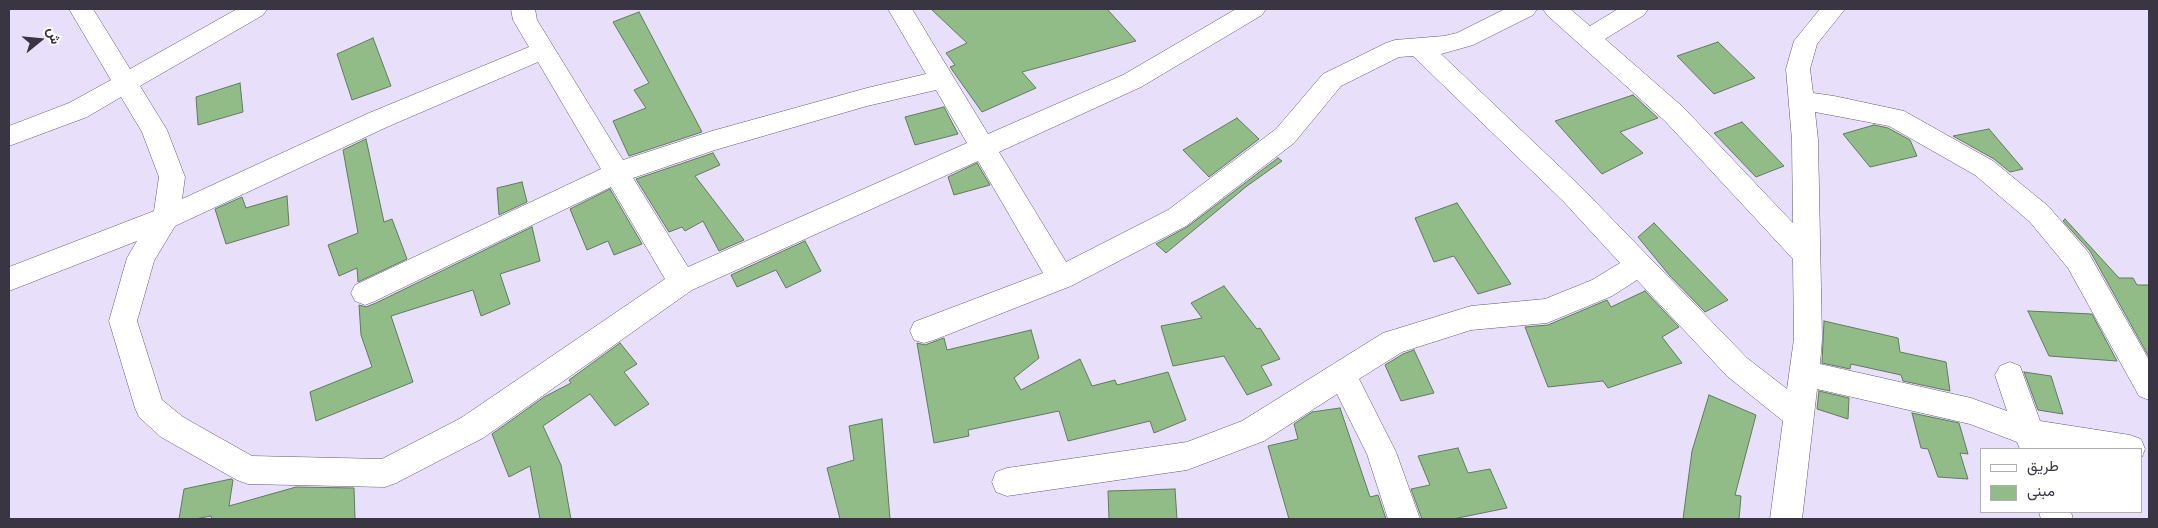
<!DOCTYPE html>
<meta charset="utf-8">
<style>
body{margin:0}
#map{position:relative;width:2158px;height:528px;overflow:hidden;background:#e8dffb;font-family:Roboto,Vazirmatn,sans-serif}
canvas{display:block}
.frame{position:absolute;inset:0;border:10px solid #393542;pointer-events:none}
.legend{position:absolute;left:1980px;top:448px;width:162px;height:65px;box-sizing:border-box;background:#fff;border:1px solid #b0aeb3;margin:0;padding:6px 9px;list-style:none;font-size:15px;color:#393542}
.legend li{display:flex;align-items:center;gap:10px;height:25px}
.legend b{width:25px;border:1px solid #b0aeb3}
.north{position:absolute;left:15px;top:15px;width:50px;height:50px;-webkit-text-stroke:4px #fff;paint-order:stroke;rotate:73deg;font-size:14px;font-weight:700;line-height:20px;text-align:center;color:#393542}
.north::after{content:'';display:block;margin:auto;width:18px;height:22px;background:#393542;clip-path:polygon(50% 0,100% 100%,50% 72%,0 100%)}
</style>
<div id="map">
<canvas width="2158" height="528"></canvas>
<div class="frame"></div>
<ul class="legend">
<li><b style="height:6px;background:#fff"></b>طريق</li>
<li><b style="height:14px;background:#91bc88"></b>مبنى</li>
</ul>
<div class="north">ش</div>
</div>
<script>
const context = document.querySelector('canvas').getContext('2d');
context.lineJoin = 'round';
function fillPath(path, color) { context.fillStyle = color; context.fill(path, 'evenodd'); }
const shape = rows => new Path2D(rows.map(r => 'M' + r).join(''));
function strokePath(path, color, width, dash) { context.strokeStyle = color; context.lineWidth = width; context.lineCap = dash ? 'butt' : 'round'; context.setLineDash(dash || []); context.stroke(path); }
const building = shape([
 [931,9,1107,9,1136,41,1022,72,1036,88,982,112,950,67,955,65,946,53,967,43,931,9],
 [639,12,702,132,629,156,613,121,646,108,634,90,649,83,613,22,639,12],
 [373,38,391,86,352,100,337,54,373,38],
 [1718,42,1755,78,1714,94,1677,56,1718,42],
 [240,83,243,112,198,125,196,97,240,83],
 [1633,95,1658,118,1620,132,1643,153,1602,174,1555,121,1633,95],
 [944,107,958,134,915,145,905,117,944,107],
 [1237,118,1259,139,1209,177,1183,150,1237,118],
 [1742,122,1784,166,1756,177,1714,133,1742,122],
 [1874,125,1888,128,1910,140,1917,156,1870,167,1843,134,1874,125],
 [1989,129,2023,169,2010,172,1994,159,1953,136,1989,129],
 [366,139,384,222,392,219,407,259,358,282,357,268,339,276,328,245,358,233,343,150,366,139],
 [713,153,720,165,695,176,744,240,719,251,703,221,685,231,682,227,669,232,636,179,713,153],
 [1278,158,1282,161,1247,186,1166,253,1156,244,1187,227,1278,158],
 [977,163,990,185,954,195,948,177,977,163],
 [522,182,527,202,499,215,497,188,522,182],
 [610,189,642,244,614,255,608,241,587,250,570,209,610,189],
 [287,196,289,225,226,244,215,209,242,197,246,208,287,196],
 [1457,203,1511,284,1478,294,1454,256,1434,262,1415,218,1457,203],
 [2065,219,2119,278,2133,278,2137,285,2149,285,2149,357,2090,251,2063,221,2065,219],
 [1654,223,1728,300,1705,312,1670,276,1638,237,1654,223],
 [532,227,540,261,500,274,510,304,481,316,473,290,391,316,413,382,316,421,310,392,372,367,361,335,359,305,366,307,376,303,532,227],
 [805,241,821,271,786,288,776,270,737,287,731,275,805,241],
 [1224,286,1257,329,1260,328,1280,359,1261,366,1272,385,1247,395,1224,356,1173,366,1161,326,1202,318,1191,303,1224,286],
 [1645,291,1679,327,1662,337,1682,363,1608,388,1603,381,1548,387,1525,327,1548,325,1607,300,1611,307,1645,291],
 [2028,311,2092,314,2117,361,2049,356,2028,311],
 [1824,321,1898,338,1900,352,1946,362,1950,391,1903,381,1901,375,1851,364,1850,369,1822,363,1824,321],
 [1031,330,1039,358,1014,378,1021,390,1080,359,1092,386,1115,380,1117,385,1168,372,1186,420,1154,433,1150,421,1068,441,1059,411,968,430,969,436,934,443,917,343,925,345,944,338,947,350,1031,330],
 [620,343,637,364,624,372,649,404,615,426,590,394,543,426,561,465,571,519,540,519,530,466,509,477,492,434,544,397,571,383,569,380,620,343],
 [1414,350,1434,393,1401,401,1385,365,1403,354,1414,350],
 [2024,372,2051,376,2063,414,2038,410,2024,372],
 [1819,391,1849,398,1848,419,1817,409,1819,391],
 [1709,395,1756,415,1735,495,1741,496,1739,519,1683,519,1692,451,1709,395],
 [1340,408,1370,497,1378,495,1386,519,1289,519,1268,446,1298,439,1294,424,1312,412,1340,408],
 [1912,413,1959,423,1968,454,1960,453,1968,479,1938,477,1928,449,1921,448,1912,413],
 [882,419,890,519,840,519,827,468,854,460,849,426,882,419],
 [1458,448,1468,473,1490,469,1507,508,1453,519,1422,519,1411,489,1430,485,1418,456,1458,448],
 [231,479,233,480,229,506,296,487,354,488,355,519,212,519,211,516,195,519,179,519,184,489,231,479],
 [1175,489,1177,519,1109,519,1108,491,1175,489]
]);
const minor = shape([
 [69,9,93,9,130,69,237,9,267,9,263,15,140,86,167,130,185,177,182,199,369,113,529,47,513,20,511,9,535,9,537,20,623,160,712,131,867,88,926,74,888,9,912,9,988,134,1123,75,1236,9,1266,9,1262,15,1141,87,999,152,1066,262,1168,210,1276,129,1323,74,1386,43,1395,40,1444,36,1457,33,1505,9,1537,9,1533,15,1473,45,1441,54,1581,187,1747,358,1787,389,1794,339,1793,259,1665,121,1547,15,1543,9,1570,9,1590,26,1618,9,1648,9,1644,15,1605,39,1683,107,1793,223,1792,140,1786,69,1794,41,1820,9,1845,9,1817,44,1810,69,1813,93,1834,96,1904,111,1993,161,2048,206,2088,252,2149,360,2149,400,2139,396,2068,268,2030,222,1975,175,1889,126,1815,112,1818,140,1822,339,1820,364,1971,398,2007,411,1995,375,2000,366,2010,362,2020,366,2040,421,2130,435,2141,439,2145,449,2142,457,2142,449,2020,449,2017,442,1970,424,1817,389,1802,519,1770,519,1783,421,1727,376,1637,280,1612,296,1547,323,1471,330,1402,352,1359,379,1396,452,1420,519,1388,519,1367,454,1337,394,1264,441,1187,470,1007,496,996,492,992,482,996,472,1007,468,1187,442,1242,421,1383,333,1471,306,1545,299,1592,280,1620,263,1563,201,1413,56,1399,57,1341,86,1294,143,1186,226,1071,286,934,340,924,343,914,340,910,331,914,322,1043,273,978,161,692,290,483,438,396,483,385,487,248,484,237,480,161,437,139,417,135,408,109,321,127,258,137,241,9,291,9,267,154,211,159,177,142,132,121,97,87,117,9,146,9,126,69,103,111,80,69,9],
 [538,62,601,169,355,285,351,293,355,301,365,305,375,301,611,187,665,279,461,418,382,459,252,456,183,417,162,400,137,321,154,261,175,226,387,127,538,62],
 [936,90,967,143,688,267,633,178,715,150,867,106,936,90],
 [2039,512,2071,512,2073,519,2041,519,2039,512]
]);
fillPath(building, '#91bc88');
strokePath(building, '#63795f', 1);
strokePath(minor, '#635875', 1);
fillPath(minor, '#fff');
</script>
